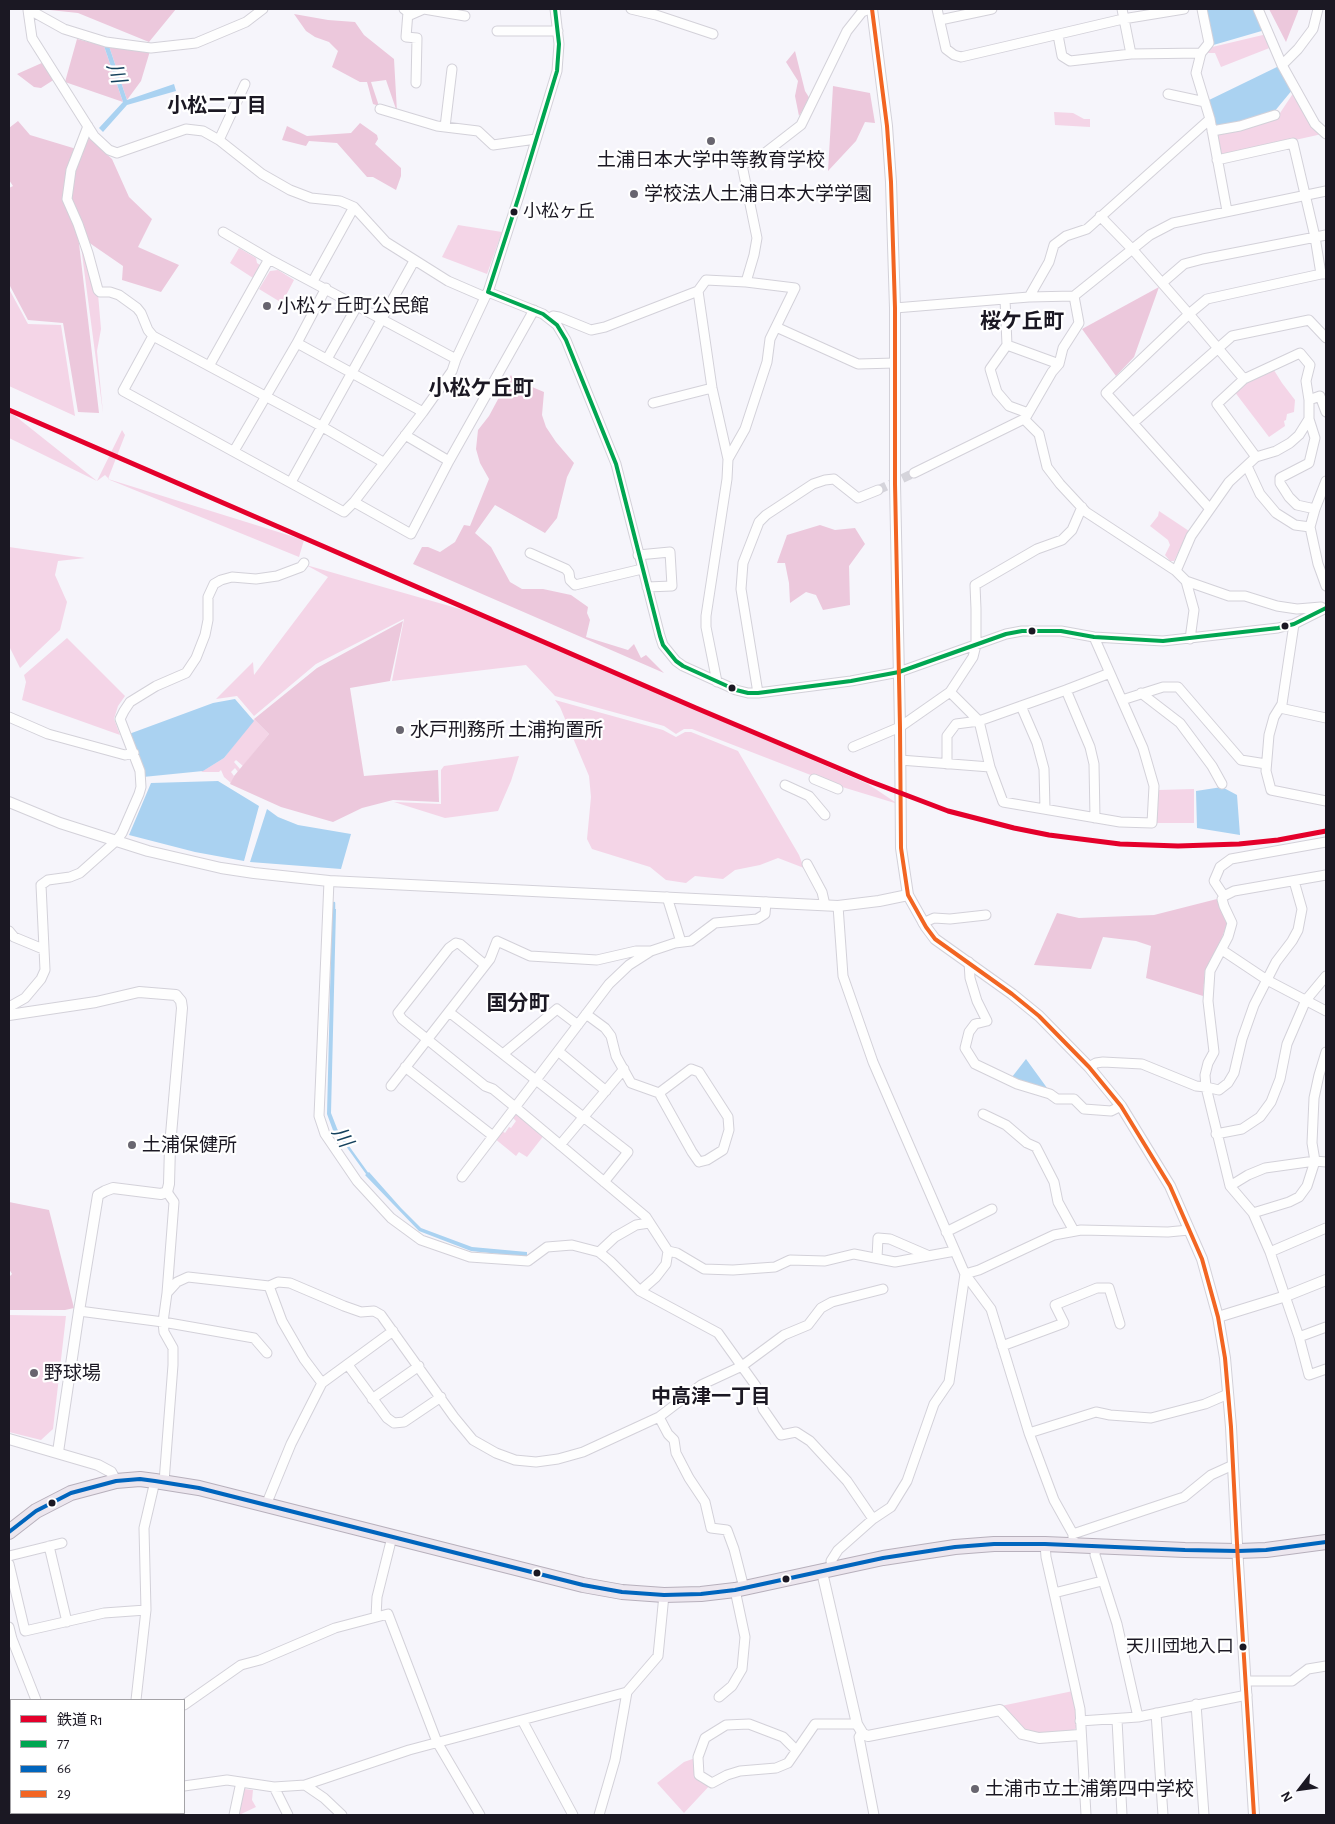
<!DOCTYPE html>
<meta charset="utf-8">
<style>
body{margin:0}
#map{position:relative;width:1335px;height:1824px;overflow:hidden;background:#f6f5fb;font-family:"Alegreya Sans","Noto Sans JP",sans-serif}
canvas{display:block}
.frame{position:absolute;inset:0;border:10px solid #1b1823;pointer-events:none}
.legend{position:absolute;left:10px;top:1699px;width:175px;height:115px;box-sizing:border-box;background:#fff;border:1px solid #a4a3a7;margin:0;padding:6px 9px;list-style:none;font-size:15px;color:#1b1823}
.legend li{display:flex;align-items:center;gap:10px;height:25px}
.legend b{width:25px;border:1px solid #a4a3a7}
.north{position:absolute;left:1275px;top:1764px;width:50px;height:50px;-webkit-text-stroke:4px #fff;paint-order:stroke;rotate:240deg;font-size:14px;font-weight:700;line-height:20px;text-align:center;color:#1b1823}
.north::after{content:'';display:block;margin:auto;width:18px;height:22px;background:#1b1823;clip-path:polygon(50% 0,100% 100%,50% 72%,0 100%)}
</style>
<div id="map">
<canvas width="1335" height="1824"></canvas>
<div class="frame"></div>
<ul class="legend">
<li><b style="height:6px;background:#e4002b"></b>鉄道 R1</li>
<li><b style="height:6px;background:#00a651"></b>77</li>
<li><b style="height:6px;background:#0065bd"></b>66</li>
<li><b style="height:6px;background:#f26522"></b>29</li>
</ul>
<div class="north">N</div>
</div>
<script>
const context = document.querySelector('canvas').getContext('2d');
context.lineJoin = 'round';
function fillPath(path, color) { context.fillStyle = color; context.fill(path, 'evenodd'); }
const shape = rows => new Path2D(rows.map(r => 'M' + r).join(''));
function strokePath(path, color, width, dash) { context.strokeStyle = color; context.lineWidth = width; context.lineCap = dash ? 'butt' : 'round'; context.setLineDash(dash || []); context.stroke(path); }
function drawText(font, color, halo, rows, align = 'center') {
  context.font = font + ' "Alegreya Sans","Noto Sans JP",sans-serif'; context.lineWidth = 4.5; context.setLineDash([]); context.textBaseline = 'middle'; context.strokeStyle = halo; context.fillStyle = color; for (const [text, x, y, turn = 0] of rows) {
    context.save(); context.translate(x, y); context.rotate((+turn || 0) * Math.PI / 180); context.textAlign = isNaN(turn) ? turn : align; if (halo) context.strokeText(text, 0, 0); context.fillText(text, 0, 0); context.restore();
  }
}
const green = shape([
 [1267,34,1272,47,1221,67,1215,53,1204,53,1208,48],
 [1294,92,1322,134,1219,157,1215,133,1276,119],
 [1054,112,1073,113,1084,119,1090,119,1090,127,1055,125],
 [458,225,502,232,487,274,442,257],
 [80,239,98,294,101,329,97,351,103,413],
 [239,248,256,258,257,263,260,265,253,278,230,263],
 [278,270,294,280,282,303,259,289,270,271],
 [9,289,28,324,61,325,75,416,9,386],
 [1272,367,1282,383,1295,400,1294,412,1287,414,1286,420,1284,421,1285,426,1269,437,1234,391,1246,380],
 [9,413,14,415,97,481,122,430,125,435,108,479,304,540,299,557,110,480,105,475,97,481,9,438],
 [1159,511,1189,531,1174,561,1170,561,1165,555,1170,545,1168,540,1150,526,1158,516],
 [9,547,85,558,58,561,55,575,67,602,60,630,20,668,9,646],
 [306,565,467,611,868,784,898,804,839,786,692,729,684,729,676,734,664,726,555,696,526,665,392,681,404,619,316,664,254,716,237,696,216,699,253,662,254,675,328,577],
 [67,638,125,696,118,706,114,719,120,735,22,700,26,682,24,675],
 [555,700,663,730,676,737,685,732,691,732,738,751,799,855,804,868,778,858,760,865,735,870,723,879,695,876,686,883,666,880,650,867,592,849,587,839,591,797,589,776,560,707],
 [254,719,269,734,243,766,236,760,234,762,240,769,238,772,235,768,231,772,234,776,231,783,224,777,221,770,219,772,201,772,224,758],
 [519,756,511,781,498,811,445,818,394,802,441,804,441,770,444,766],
 [1194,789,1194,823,1155,823,1158,790],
 [515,1112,545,1134,527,1157,519,1152,516,1156,494,1138,500,1129,505,1133,509,1127,511,1128,516,1121,511,1116],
 [9,1315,66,1316,53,1429,41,1440,9,1432],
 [1073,1691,1077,1728,1069,1732,1036,1734,1021,1728,1001,1706],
 [698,1757,699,1775,712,1783,684,1813,657,1783,684,1762],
 [244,1789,253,1790,252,1800,256,1807,239,1815]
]);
const forest = shape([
 [40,9,176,9,149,42,78,13],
 [1269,9,1299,9,1286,42],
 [294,14,328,20,355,22,364,35,394,59,397,112,386,80,371,82,379,106,373,104,367,82,360,82,332,67,338,51,329,42,315,37,306,31],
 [77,39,104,46,123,102,65,82],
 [109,46,150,51,141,81,127,100],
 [795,51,805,91,810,99,799,116,795,96,798,81,786,62],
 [44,62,55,79,41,88,34,87,17,74],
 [833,86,870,93,875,123,865,122,856,141,828,171],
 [18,121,30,135,83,151,89,138,112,159,129,197,152,219,138,247,179,265,161,292,122,280,123,266,78,235,99,413,78,412,63,323,28,320,10,286,9,286,9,188,13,186,9,180,9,128],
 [360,123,377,135,378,139,375,144,401,168,401,176,396,190,373,177,367,177,337,143,309,141,306,146,282,140,287,126,307,136,351,133],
 [1159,287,1134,357,1116,376,1082,329],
 [511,375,513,379,544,392,542,415,546,427,556,442,574,463,567,477,557,518,545,533,495,505,475,533,491,547,510,582,522,589,543,589,571,595,588,607,587,613,590,620,586,637,628,650,634,644,641,658,646,655,664,673,413,564,422,547,428,547,440,552,455,542,464,525,470,526,489,479,480,463,476,449,478,430,489,416],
 [820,525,835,530,855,528,865,544,849,566,850,605,823,610,816,595,806,592,790,603,789,583,785,563,777,563,787,535],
 [403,621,390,681,350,688,364,776,438,770,439,802,393,800,362,808,333,822,281,807,230,784,234,776,269,734,254,719,317,668],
 [1217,899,1227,924,1216,954,1205,970,1203,996,1146,978,1151,946,1136,941,1103,937,1091,969,1034,965,1057,913,1079,918,1154,915],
 [9,1202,49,1210,74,1308,65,1310,9,1310,9,1277,12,1274,9,1269]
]);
const water = shape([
 [1205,9,1256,9,1265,30,1210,46],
 [104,46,109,46,127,100,174,84,176,91,127,105,103,132,99,128,123,102],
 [1279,66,1293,89,1274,112,1213,129,1207,101],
 [235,699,254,721,224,758,203,771,143,777,129,734,213,703],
 [218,781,259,806,244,861,195,852,129,835,151,783],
 [1222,787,1237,795,1240,835,1197,828,1196,791],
 [267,809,278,817,298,825,351,834,341,869,250,862],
 [332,909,336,909,331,1113,338,1131,334,1133,327,1114],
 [1026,1059,1050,1092,1018,1082,1012,1077],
 [369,1172,401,1208,421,1228,472,1247,527,1252,527,1257,471,1251,419,1231,365,1175]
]);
const stream = shape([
 [334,911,334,903],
 [336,1130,369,1176]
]);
const minorTunnel = shape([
 [878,490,914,473]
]);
const minor = shape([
 [28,9,64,29,106,42,151,48,196,43,246,22,263,9],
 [404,9,408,12,406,37,417,38,416,83],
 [555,9,559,44,557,71,519,196,488,292,543,314,557,325,566,340,616,464,660,636,663,645,676,661,683,666,736,690,748,693,758,693,851,681,899,672,1006,634,1022,631,1061,631,1094,637,1163,641,1278,628,1294,624,1326,608],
 [631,9,656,15,713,34],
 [937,9,946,49,954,55,961,57,1123,19,1184,9],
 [1122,9,1131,54],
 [1202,9,1209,43,1201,53,1196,73,1210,119,1227,211],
 [1258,9,1282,65,1315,124,1326,134],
 [28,10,32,38,94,136,109,150,117,153,186,129,203,131,219,140,262,174,290,190,311,198,340,201,354,207,386,242,448,281,485,297],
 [408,16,424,9,465,16],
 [940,20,992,9],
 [497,31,558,31],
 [1058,35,1062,56,1070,61,1131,54,1201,53],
 [1282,65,1298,49,1313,29,1318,9],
 [1168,94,1205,102],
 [380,109,437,126,478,131,493,145,536,139],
 [88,126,71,170,67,199,78,224,88,253,98,290,100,292,110,292,119,295,137,308,141,313,148,330,153,336,321,426,383,462],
 [445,127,452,69],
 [1212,131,1240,126,1275,115],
 [219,140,245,84],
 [1217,160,1293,143,1315,237,1321,274],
 [1100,216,1133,250,1189,314,1207,299,1321,274,1326,274],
 [223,232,269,259,456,359],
 [313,281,354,207],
 [746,282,754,255,757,238,742,165,761,156,801,125,847,31,862,12,869,9],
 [1162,283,1184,264,1203,259,1326,235],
 [698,291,712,388,728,459,727,479,706,616,706,627,717,682],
 [1029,297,1049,262,1054,245,1066,236,1087,229,1210,119],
 [1005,299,1007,345,990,369,997,392,1009,406,1028,413],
 [895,308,1029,297,1074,296,1150,235,1173,223,1326,191],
 [1189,314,1244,379,1217,404,1256,457,1229,482,1210,509,1106,393,1189,314],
 [550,318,553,316,559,317,591,330,605,327,698,291,706,280,746,282,795,288,770,339,767,362,745,429,728,459],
 [776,327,858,364,895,363],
 [153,336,123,391,344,512,354,502,423,412,452,371,456,359,487,293],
 [297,343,423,412],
 [1007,345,1059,364],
 [327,359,357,306],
 [209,366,269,259],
 [1244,379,1300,353,1310,365,1306,381,1309,400,1309,419,1299,435,1290,443,1276,451,1256,457],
 [1309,400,1320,396,1326,412],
 [653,403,712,388],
 [1026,417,1052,372,1059,364,1063,348,1079,323,1074,296],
 [1309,419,1315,438,1309,463,1280,478,1280,483,1289,497,1297,505,1315,509,1310,527,1318,564,1326,586],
 [1133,423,1232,336,1309,320,1326,338],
 [405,435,449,461],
 [234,451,297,343,326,288],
 [1247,466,1260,494,1276,513,1295,525,1310,527],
 [914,473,1024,419,1039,434,1047,467,1060,484,1086,512,1176,571,1186,581,1194,610,1190,639],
 [291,482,414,261],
 [354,502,411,534,449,461,534,310],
 [1315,509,1326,481],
 [530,553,566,569,569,573,570,580,575,585,642,569],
 [638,555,670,552,672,586,647,587],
 [1176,571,1191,536,1210,509],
 [1186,581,1229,596,1245,596,1277,606,1297,609,1321,607],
 [1294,624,1282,704,1274,717,1269,735,1266,771,1271,790,1326,801],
 [1066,690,1090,747,1094,764,1095,818],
 [950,692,979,721,990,767,1003,802,1120,822,1152,823,1154,786,1143,748,1094,637],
 [758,693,741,589,743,563,759,522,766,515,813,484,825,480,834,479,858,498,878,490],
 [1141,693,1180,723,1212,766,1222,784],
 [1122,700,1163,687,1178,687,1241,760,1266,764],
 [1021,706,1037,743,1044,769,1045,809],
 [1280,708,1326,718],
 [9,717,48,734,125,755,134,753],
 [853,747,900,727,950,692,973,657,976,645,976,609,975,585,1037,549,1062,540,1072,530,1082,507],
 [900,760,990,767],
 [947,764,947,736,956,724,979,721,1066,690,1110,673],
 [814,779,838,789],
 [785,785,809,796,825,815],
 [807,864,822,892,825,905],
 [329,881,319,1116,325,1134,357,1181,391,1218,421,1240,470,1257,528,1261,547,1247,572,1245,599,1252,610,1261,640,1291,718,1333,756,1386,763,1409,781,1435,796,1432,810,1441,847,1481,873,1519,891,1507,907,1481,934,1404,949,1382,965,1274,991,1309,1029,1433,1054,1500,1073,1534,1073,1545],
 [1294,881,1302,909,1298,930,1292,941,1276,962,1254,1005,1242,1039,1234,1073,1228,1083,1219,1090,1206,1087,1205,1075,1208,1063,1214,1052,1208,1001,1210,971,1228,937,1232,923,1224,906,1222,899,1224,896,1234,891,1326,875],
 [1224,896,1214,881,1220,867,1231,859,1326,842],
 [667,897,681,942],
 [838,906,843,976,873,1062,965,1274,979,1270,1054,1235,1081,1230,1168,1232,1189,1230],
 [923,923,934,918,950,919,986,915],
 [9,931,14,937,43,949],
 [1222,950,1267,980,1326,1011],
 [969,962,970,978,977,1001,987,1021,975,1024,969,1032,965,1048,975,1064,1017,1084,1050,1094,1057,1099,1074,1099,1084,1109,1111,1111,1121,1106],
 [485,965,460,944,456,943,449,948,398,1013,402,1019,485,1086,493,1089,515,1107,646,1217,668,1251,666,1264,656,1277,640,1291],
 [9,1007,25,998,41,979,45,970,41,885,48,880,70,877,80,873,116,841,122,833,139,794,141,787,140,771,120,719,124,711,130,702,156,686,186,673,196,658,205,635,208,620,208,597,214,584,221,580,232,577,256,579,277,576,301,567,304,563],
 [449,1012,628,1152,604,1182],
 [586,1014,605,1028,611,1036,616,1056,631,1083,659,1093,691,1069,699,1072,728,1117,729,1130,723,1150,707,1160,699,1162,692,1152,659,1093],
 [558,1051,606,1091],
 [503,1054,557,1009,578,1025],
 [405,1067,493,1136],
 [1089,1067,1096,1063,1103,1062,1142,1064,1196,1086,1206,1087,1230,1186,1253,1213,1270,1252,1299,1337,1309,1375,1326,1369],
 [391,1086,490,959,497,941,530,956,597,960,636,951,651,951],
 [983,1114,1006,1125,1027,1143,1036,1147,1054,1182,1058,1202,1074,1231],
 [1216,1134,1242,1129,1260,1117,1271,1102,1280,1079,1287,1044,1306,1000,1326,976],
 [560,1145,624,1069],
 [462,1177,609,984,629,965,651,951,675,943,691,941,715,923,757,919,765,914,766,902],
 [1230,1186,1248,1175,1265,1168,1315,1161,1326,1162],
 [167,1192,174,1202,167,1293,177,1282,188,1277,269,1286,282,1321,304,1359,322,1383,291,1444,266,1505],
 [1253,1213,1289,1202,1299,1197,1307,1186,1315,1161,1312,1143,1314,1098,1319,1075,1326,1052],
 [946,1232,992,1209],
 [668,1251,677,1253,704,1269,733,1270,775,1267,790,1260,825,1261,854,1254,895,1262,955,1251],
 [599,1252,615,1237,636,1225,649,1223],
 [1270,1252,1326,1228],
 [877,1258,878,1238,890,1239,927,1255],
 [269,1286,278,1282,290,1283,344,1306,361,1312,374,1311,381,1315,454,1417,473,1440,496,1453,515,1460,536,1462,558,1459,583,1452,659,1417,701,1385,742,1366,784,1335,808,1325,821,1308,832,1302,883,1289],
 [79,1311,163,1322,254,1338,267,1353],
 [1299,1337,1326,1327],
 [1002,1346,1064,1323,1055,1305,1097,1288,1109,1288,1120,1324],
 [348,1365,387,1418,394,1423,404,1422,441,1397],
 [322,1383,393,1331],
 [372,1399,419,1366],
 [659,1417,668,1434,674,1440,676,1453,689,1478,705,1502,711,1528,727,1530,734,1549,744,1588],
 [1029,1433,1096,1412,1110,1415,1151,1418,1205,1404,1228,1394],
 [164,1482,173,1365,173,1348,164,1332,163,1322,167,1293],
 [1073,1534,1184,1497,1211,1475,1233,1465],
 [1045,1544,1046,1557,1080,1709,1086,1815],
 [1096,1545,1095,1555,1117,1624,1138,1717],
 [49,1546,67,1622],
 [9,1556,62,1543],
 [9,1564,25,1631,104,1613,146,1610],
 [832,1570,831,1561,838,1550,873,1519],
 [1054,1593,1102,1581],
 [376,1617,377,1597,392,1537],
 [9,1627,12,1639,36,1700],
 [1246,1681,1292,1681,1308,1669,1326,1666],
 [719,1697,732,1686,742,1669,745,1637,735,1590],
 [136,1700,146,1610,144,1528,155,1481],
 [1196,1704,1204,1815],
 [184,1705,241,1665,260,1660,335,1628,388,1614,437,1742,480,1815],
 [1156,1713,1163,1815],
 [522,1720,573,1815],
 [1117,1720,1122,1815],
 [1080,1721,1138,1717,1247,1695],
 [862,1733,859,1737,874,1815],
 [796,1750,783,1737,749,1724,726,1725,705,1738,698,1757,699,1775,712,1783,727,1775,740,1771,776,1768,788,1763,815,1724,857,1724],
 [9,1778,11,1777],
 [305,1785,324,1798,342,1815],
 [184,1786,227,1780,274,1787,305,1785,409,1750,627,1692,658,1656,664,1595],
 [274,1787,288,1815],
 [152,1813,153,1815],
 [108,1815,108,1813],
 [234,1815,241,1782],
 [599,1815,615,1760,627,1692]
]);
const tertiary = shape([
 [872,9,887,126,891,182,895,308,895,484,900,727,901,848,908,895,926,927,935,939,1012,994,1039,1016,1089,1067,1121,1106,1170,1186,1202,1259,1218,1317,1225,1358,1231,1427,1238,1563,1254,1815],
 [9,802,60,823,148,851,221,868,254,873,329,881,838,906,879,901,908,895],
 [9,1015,96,1002,139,992,176,995,181,1001,182,1008,170,1146,169,1184,167,1192,161,1194,113,1188,105,1191,98,1195,79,1311,58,1452],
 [1218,1317,1286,1296,1326,1280],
 [9,1439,98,1465,111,1472,116,1481],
 [822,1572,857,1724,863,1734,868,1736,1000,1710,1022,1734,1039,1738,1080,1735]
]);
const trunk = shape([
 [9,1532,36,1511,71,1493,116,1481,140,1479,155,1481,199,1488,583,1585,622,1592,664,1595,701,1594,735,1590,883,1558,955,1547,994,1544,1045,1544,1185,1550,1238,1551,1266,1550,1326,1542]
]);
const bus1 = shape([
 [555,9,559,44,557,71,519,196,488,292,543,314,557,325,566,340,616,464,660,636,663,645,676,661,683,666,736,690,748,693,758,693,851,681,899,672,1006,634,1022,631,1061,631,1094,637,1163,641,1278,628,1294,624,1326,608]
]);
const bus2 = shape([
 [9,1532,36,1511,71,1493,116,1481,140,1479,155,1481,199,1488,583,1585,622,1592,664,1595,701,1594,735,1590,883,1558,955,1547,994,1544,1045,1544,1185,1550,1238,1551,1266,1550,1326,1542]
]);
const bus3 = shape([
 [872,9,887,126,891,182,895,308,895,484,900,727,901,848,908,895,926,927,935,939,1012,994,1039,1016,1089,1067,1121,1106,1170,1186,1202,1259,1218,1317,1225,1358,1231,1427,1238,1563,1254,1815]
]);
const rail1 = shape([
 [9,410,696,708,869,781,948,811,1014,828,1049,835,1120,844,1178,846,1239,844,1278,840,1326,831]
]);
const markers = [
 [711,141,5,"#68656f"],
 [634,194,5,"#68656f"],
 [514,212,4.5,"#1b1823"],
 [267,306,5,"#68656f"],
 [1285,626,4.5,"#1b1823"],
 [1032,631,4.5,"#1b1823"],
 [732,688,4.5,"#1b1823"],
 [400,730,5,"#68656f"],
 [132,1145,5,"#68656f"],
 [34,1373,5,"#68656f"],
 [52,1503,4.5,"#1b1823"],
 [537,1573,4.5,"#1b1823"],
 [786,1579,4.5,"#1b1823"],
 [1243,1647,4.5,"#1b1823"],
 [975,1789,5,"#68656f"]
];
const busNames = [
 ["小松ヶ丘",523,212],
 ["天川団地入口",1234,1647,"right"]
];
const poiNames = [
 ["土浦日本大学中等教育学校",711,160,"center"],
 ["学校法人土浦日本大学学園",644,194],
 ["小松ヶ丘町公民館",277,306],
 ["水戸刑務所 土浦拘置所",410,730],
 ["土浦保健所",142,1145],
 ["野球場",44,1373],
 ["土浦市立土浦第四中学校",985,1789]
];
const waterNames = [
 ["川",116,73,71],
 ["川",342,1137,58]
];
const neighbourhoodNames = [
 ["小松二丁目",217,106],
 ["中高津一丁目",711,1397]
];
const quarterNames = [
 ["桜ケ丘町",1022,322],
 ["小松ケ丘町",481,389],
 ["国分町",518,1004]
];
fillPath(green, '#f4d5e7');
fillPath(forest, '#ecc8dc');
fillPath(water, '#aad2f1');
strokePath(stream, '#aad2f1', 2.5);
strokePath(minorTunnel, '#d5d4db', 9, [9, 4.5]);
strokePath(minor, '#d3d1d9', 11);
strokePath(tertiary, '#d3d1d9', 12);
strokePath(trunk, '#b7b0bc', 16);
strokePath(minor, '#fefefe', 9);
strokePath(tertiary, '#fefefe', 10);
strokePath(trunk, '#ece6ee', 14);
strokePath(bus1, '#00a651', 4);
strokePath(bus2, '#0065bd', 4);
strokePath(bus3, '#f26522', 4);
strokePath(rail1, '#e4002b', 5);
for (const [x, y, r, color] of markers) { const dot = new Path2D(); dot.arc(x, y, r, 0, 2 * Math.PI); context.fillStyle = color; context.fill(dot); strokePath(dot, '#fff', 2); }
drawText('18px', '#1b1823', '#fff', busNames, 'left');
drawText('19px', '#1b1823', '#fff', poiNames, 'left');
drawText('italic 20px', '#14415d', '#fff', waterNames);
drawText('bold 20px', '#1b1823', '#fff', neighbourhoodNames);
drawText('bold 21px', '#1b1823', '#fff', quarterNames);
</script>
